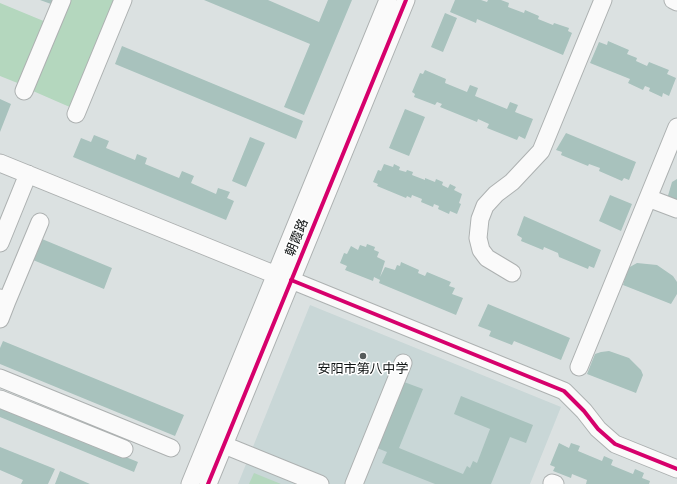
<!DOCTYPE html>
<meta charset="utf-8">
<style>
body{margin:0}
canvas{display:block;background:#dbe1e1}
</style>
<canvas width="677" height="484"></canvas>
<script>
const context = document.querySelector('canvas').getContext('2d');
context.lineJoin = 'round';
function fillPath(path, color) { context.fillStyle = color; context.fill(path, 'evenodd'); }
const shape = rows => new Path2D(rows.map(r => 'M' + r).join(''));
function strokePath(path, color, width, dash) { context.strokeStyle = color; context.lineWidth = width; context.lineCap = dash ? 'butt' : 'round'; context.setLineDash(dash || []); context.stroke(path); }
function drawText(font, color, halo, rows, align = 'center') {
  context.font = font + ' "Source Sans 3","Noto Sans SC",sans-serif'; context.lineWidth = 3; context.setLineDash([]); context.textBaseline = 'middle'; context.strokeStyle = halo; context.fillStyle = color; for (const [text, x, y, turn = 0] of rows) {
    context.save(); context.translate(x, y); context.rotate((+turn || 0) * Math.PI / 180); context.textAlign = isNaN(turn) ? turn : align; if (halo) context.strokeText(text, 0, 0); context.fillText(text, 0, 0); context.restore();
  }
}
const built = shape([
 [310,305,561,407,530,484,238,484]
]);
const green = shape([
 [71,0,117,0,72,108,33,91],
 [0,3,46,22,20,84,0,76],
 [254,473,281,484,249,484]
]);
const building = shape([
 [40,0,53,0,51,4],
 [204,0,268,0,319,22,328,0,352,0,304,115,284,107,310,44],
 [455,0,481,0,487,2,488,0,501,0,509,3,508,7,524,13,525,10,539,16,538,19,553,25,554,23,569,28,568,31,572,33,563,55,477,19,476,23,450,12],
 [445,13,457,18,443,52,431,47],
 [608,41,629,50,627,54,637,58,636,61,647,66,649,62,669,70,667,74,676,78,669,96,663,93,662,97,649,91,650,88,645,86,643,90,628,83,630,79,590,63,599,42,607,45],
 [122,46,303,121,296,139,115,64],
 [425,70,446,79,445,83,467,92,470,85,478,88,475,96,507,109,510,102,518,105,515,112,533,119,525,139,519,136,517,140,487,128,489,124,478,119,477,122,440,107,442,104,437,102,435,105,414,97,415,94,412,92,420,73,423,74],
 [0,99,11,104,0,132],
 [405,109,425,117,409,156,389,148],
 [566,133,636,162,629,180,624,178,622,181,599,171,600,168,589,164,588,166,561,155,562,152,556,150],
 [94,135,109,141,106,148,135,160,137,154,147,158,145,164,179,178,182,171,194,176,191,183,216,194,218,188,230,192,227,198,234,201,226,220,73,157,81,138,91,142],
 [250,137,265,143,246,187,232,181],
 [384,164,393,167,394,164,400,167,399,170,406,172,407,170,413,172,412,175,425,180,425,178,435,182,436,179,443,182,442,185,448,188,450,184,456,187,454,190,462,194,459,203,461,204,457,214,450,211,449,214,438,209,439,206,434,204,433,207,421,202,422,199,412,195,411,198,407,196,406,198,377,186,378,184,373,182,378,170,381,171],
 [677,179,677,203,667,199,672,182],
 [610,195,632,204,621,231,599,221],
 [524,216,601,250,594,268,589,266,588,269,559,257,558,253,544,247,543,250,521,241,522,238,517,235],
 [42,239,112,268,104,289,33,260],
 [367,244,375,247,374,250,379,252,377,257,385,261,380,277,385,267,395,270,397,265,400,266,401,262,419,270,418,273,425,276,427,272,451,282,449,286,455,288,452,294,463,298,456,315,379,283,380,280,374,277,373,281,345,270,347,266,340,263,344,253,347,254,351,246,358,250,360,245,366,247],
 [637,263,657,265,673,276,677,282,677,294,671,304,623,285,628,268],
 [488,304,570,338,561,360,514,341,512,345,489,336,491,331,478,326],
 [3,341,184,415,175,436,0,364,0,348],
 [609,351,629,358,641,370,643,375,636,393,587,374,595,354,601,352],
 [404,382,423,389,399,448,463,474,467,466,470,468,473,461,477,463,490,429,454,414,461,396,533,425,526,443,510,437,491,484,435,484,382,463,387,452,377,448],
 [0,406,138,462,134,472,0,417],
 [559,443,569,448,571,443,580,446,578,451,602,461,604,456,613,460,611,465,633,474,635,469,644,473,642,478,650,481,649,484,586,484,587,480,572,474,571,478,553,471,555,467,550,465],
 [0,447,55,469,48,484,21,484,23,480,0,470],
 [60,471,90,484,55,484]
]);
const minor = shape([
 [673,0,677,2],
 [24,91,62,0],
 [76,114,123,0],
 [0,163,276,275],
 [648,198,677,209],
 [0,243,28,174],
 [512,273,487,258,481,250,478,238,480,219,485,206,496,194,512,182,541,151,603,0],
 [291,280,564,391,584,411,598,429,615,444,677,469],
 [0,298,7,301,0,319],
 [7,301,40,222],
 [579,367,677,127],
 [0,378,171,448],
 [0,399,124,449],
 [224,445,320,484],
 [552,483,555,484],
 [190,484,388,0],
 [208,484,406,0],
 [354,484,403,363]
]);
const cycleway = shape([
 [291,280,564,391,584,411,598,429,615,444,677,469],
 [208,484,406,0]
]);
const markers = [
 [363,356,4,"#575c5c"]
];
const streetNames = [
 ["朝霞路",298,238,-68]
];
const poiNames = [
 ["安阳市第八中学",363,370]
];
fillPath(built, '#c9d7d7');
fillPath(green, '#b4d7be');
fillPath(building, '#a8c2bd');
strokePath(minor, '#adb1b1', 19);
strokePath(minor, '#fafafa', 17);
strokePath(cycleway, '#d6006c', 4);
for (const [x, y, r, color] of markers) { const dot = new Path2D(); dot.arc(x, y, r, 0, 2 * Math.PI); context.fillStyle = color; context.fill(dot); strokePath(dot, '#fff', 1.5); }
drawText('13px', '#101414', '#fff', streetNames);
drawText('13px', '#101414', '#fff', poiNames);
</script>
